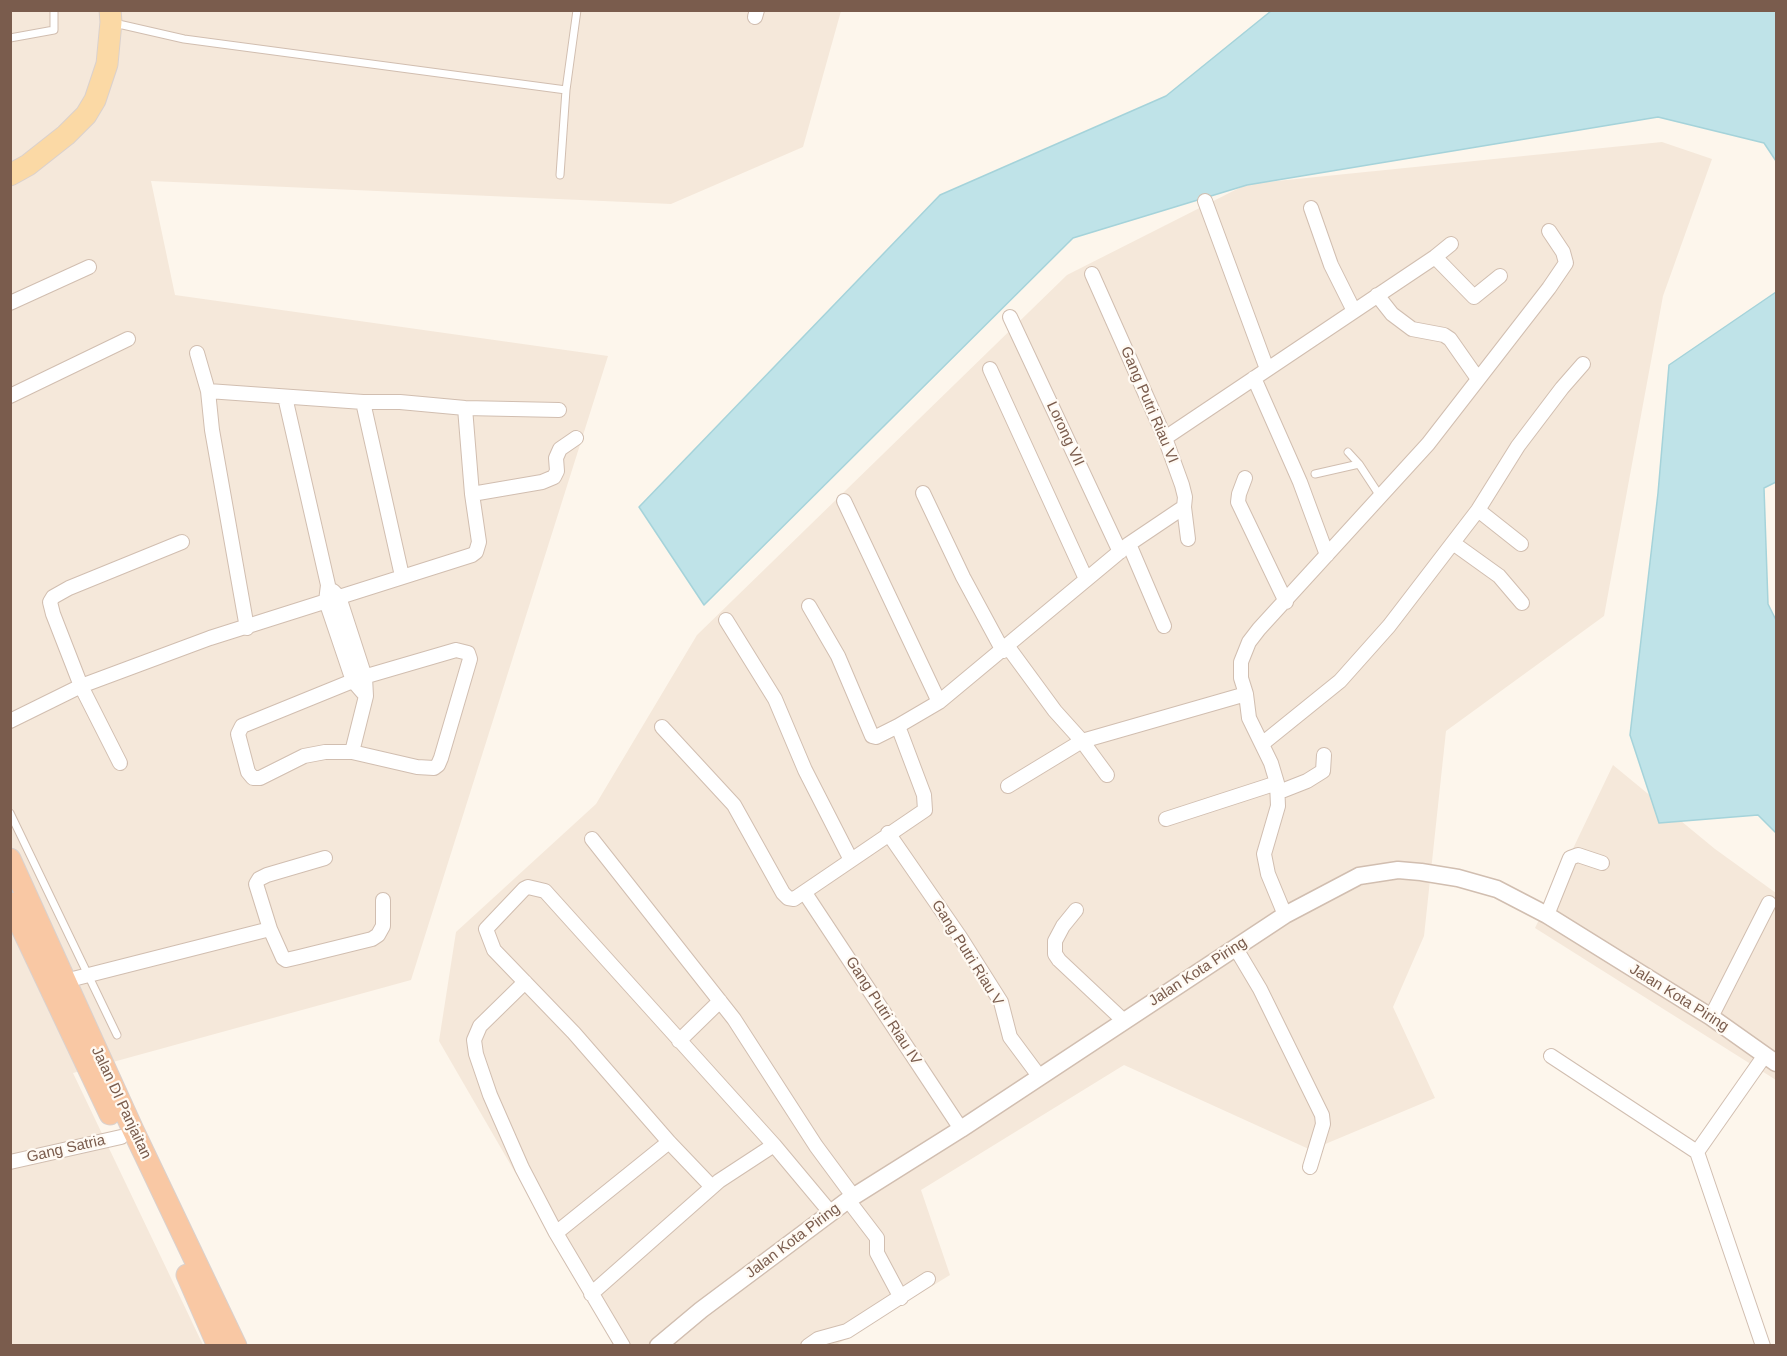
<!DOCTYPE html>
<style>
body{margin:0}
#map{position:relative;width:1787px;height:1356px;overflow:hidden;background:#fdf6ec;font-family:Helvetica,sans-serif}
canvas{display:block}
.frame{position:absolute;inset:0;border:12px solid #7a5c4d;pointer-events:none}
</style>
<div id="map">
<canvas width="1787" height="1356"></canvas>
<div class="frame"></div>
</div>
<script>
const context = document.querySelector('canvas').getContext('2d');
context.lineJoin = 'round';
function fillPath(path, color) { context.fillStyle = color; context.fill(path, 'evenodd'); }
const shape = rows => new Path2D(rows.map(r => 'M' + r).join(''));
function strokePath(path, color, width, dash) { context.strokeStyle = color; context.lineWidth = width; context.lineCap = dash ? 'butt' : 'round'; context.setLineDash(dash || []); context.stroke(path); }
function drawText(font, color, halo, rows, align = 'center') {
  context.font = font + ' Helvetica,sans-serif'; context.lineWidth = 4.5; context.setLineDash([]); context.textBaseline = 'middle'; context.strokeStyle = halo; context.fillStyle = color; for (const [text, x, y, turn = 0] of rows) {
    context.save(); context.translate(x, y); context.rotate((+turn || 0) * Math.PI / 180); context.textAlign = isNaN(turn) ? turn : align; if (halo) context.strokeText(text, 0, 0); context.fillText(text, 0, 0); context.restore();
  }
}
const residential = shape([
 [10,11,841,11,803,147,671,204,151,181,175,295,608,356,411,980,73,1073,203,1345,11,1345],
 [1662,142,1712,159,1663,296,1604,616,1446,731,1424,936,1393,1007,1435,1098,1311,1150,1124,1065,921,1190,950,1275,836,1345,615,1345,439,1041,456,932,596,804,697,635,1067,275,1247,184],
 [1613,765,1715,849,1776,893,1776,1080,1535,928]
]);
const water = shape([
 [1271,11,1776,11,1776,161,1764,143,1658,117,1247,185,1073,238,704,605,639,507,940,195,1166,96,1271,11],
 [1776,292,1776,482,1764,488,1768,604,1776,620,1776,833,1758,815,1659,823,1630,735,1658,493,1669,365,1776,292]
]);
const service = shape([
 [114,23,184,39,566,90,577,10],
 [10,38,54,30,54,10],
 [560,175,566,90],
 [1348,452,1359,464,1380,496],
 [1315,474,1359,464],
 [10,813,117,1035]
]);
const minor = shape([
 [755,17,757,10],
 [1205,201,1267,369],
 [1311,208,1331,265,1354,311],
 [1435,257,1474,297,1500,276],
 [1092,274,1165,438,1182,485,1185,497,1184,507,1188,539],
 [1377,295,1392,314,1412,329,1444,335,1450,339,1478,379],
 [10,303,89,267],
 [1010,317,1120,552],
 [197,353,208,391],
 [990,369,1086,579],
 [1254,378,1300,482,1327,555],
 [10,396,128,339],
 [285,397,328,585,326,601,353,681,366,696],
 [363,402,402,576],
 [1165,438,1435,257,1451,244],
 [1245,478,1239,494,1238,502,1286,602],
 [923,493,963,577,1003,651],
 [472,494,542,482,554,477,557,471,556,458,560,449,576,438],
 [844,501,939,702],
 [1478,510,1521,544],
 [1453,543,1499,576,1522,603],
 [1129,544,1164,626],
 [333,591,339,597,365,677,366,696,352,752],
 [809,606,838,656,872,736,876,737,898,726],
 [726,620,775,699,805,770,851,860],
 [247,628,212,430,208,391,363,402,400,402,465,408,559,410],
 [1008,647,1055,711,1082,741,1107,775],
 [456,650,468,653,470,659,441,758,438,765,434,768,417,767,352,752,325,752,304,756,260,778,253,778,248,772,238,734,242,726,360,678,456,650],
 [10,721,81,686,210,638,472,555,476,552,479,542,472,494,465,408],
 [662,727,734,805,783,893,788,898,794,899,925,810,924,795,898,726,939,702,1129,544,1184,507],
 [1262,744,1340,681,1389,626,1478,510,1518,446,1562,388,1583,364],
 [120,763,81,686,53,614,50,602,53,597,69,588,182,542],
 [1008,786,1082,741,1246,694],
 [1279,792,1307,781,1323,771,1324,755],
 [1166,819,1277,783],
 [888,833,960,937,1001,1002,1010,1037,1039,1076],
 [592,839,734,1019,816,1146,853,1196],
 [805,893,961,1129],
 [1076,910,1063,926,1055,941,1055,954,1059,960,1124,1021],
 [1285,915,1268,874,1264,854,1278,806,1277,783,1271,763,1249,718,1246,694,1241,678,1241,662,1249,642,1259,629,1428,444,1549,288,1566,263,1563,252,1549,231],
 [1547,915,1570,858,1578,855,1602,863],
 [270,929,256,884,259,879,267,875,325,858],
 [1235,947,1260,989,1322,1115,1323,1124,1310,1167],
 [65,981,270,929,283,958,286,960,299,957,372,939,378,935,383,926,383,900],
 [525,982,480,1026,474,1040,476,1054,490,1095,522,1168,556,1233,623,1346],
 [1711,1017,1769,903],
 [679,1041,720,1001],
 [1551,1056,1697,1152,1765,1055],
 [1697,1152,1763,1346],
 [10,1162,121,1137],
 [712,1187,669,1142,574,1033,494,950,486,929,524,889,528,887,545,891,774,1145,830,1212],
 [848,1200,877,1238,877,1253,901,1298],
 [556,1233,669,1142],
 [591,1294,719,1181,774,1145],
 [808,1346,818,1339,847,1331,928,1279]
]);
const tertiary = shape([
 [658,1346,701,1310,848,1200,961,1129,1285,915,1359,876,1398,870,1421,872,1458,878,1497,889,1547,915,1711,1017,1776,1063]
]);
const primary = shape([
 [10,175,28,165,66,135,86,115,95,100,107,64,111,22,110,10]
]);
const trunk = shape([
 [10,859,133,1130,236,1346],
 [10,903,110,1114],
 [187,1275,218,1346]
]);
const streetNames = [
 ["Gang Putri Riau VI",1149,405,67],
 ["Lorong VII",1065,434,65],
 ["Gang Putri Riau V",967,953,58],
 ["Jalan Kota Piring",1198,972,-33],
 ["Jalan Kota Piring",1679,998,32],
 ["Gang Putri Riau IV",883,1011,57],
 ["Jalan DI Panjaitan",121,1103,65],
 ["Gang Satria",66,1149,-13],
 ["Jalan Kota Piring",793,1241,-37]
];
fillPath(residential, '#f5e8da');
fillPath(water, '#bfe3e8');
strokePath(water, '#a5d3da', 1.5);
strokePath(service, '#d1beb0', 9);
strokePath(minor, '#d1beb0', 16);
strokePath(tertiary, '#d1beb0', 19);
strokePath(primary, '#dad1cd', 23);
strokePath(trunk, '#dad1cd', 23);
strokePath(service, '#fff', 7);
strokePath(minor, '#fff', 14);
strokePath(tertiary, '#fff', 16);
strokePath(primary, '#fbd9a5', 21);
strokePath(trunk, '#f9c8a4', 21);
drawText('15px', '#7a5c4d', '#fffaf3', streetNames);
</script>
